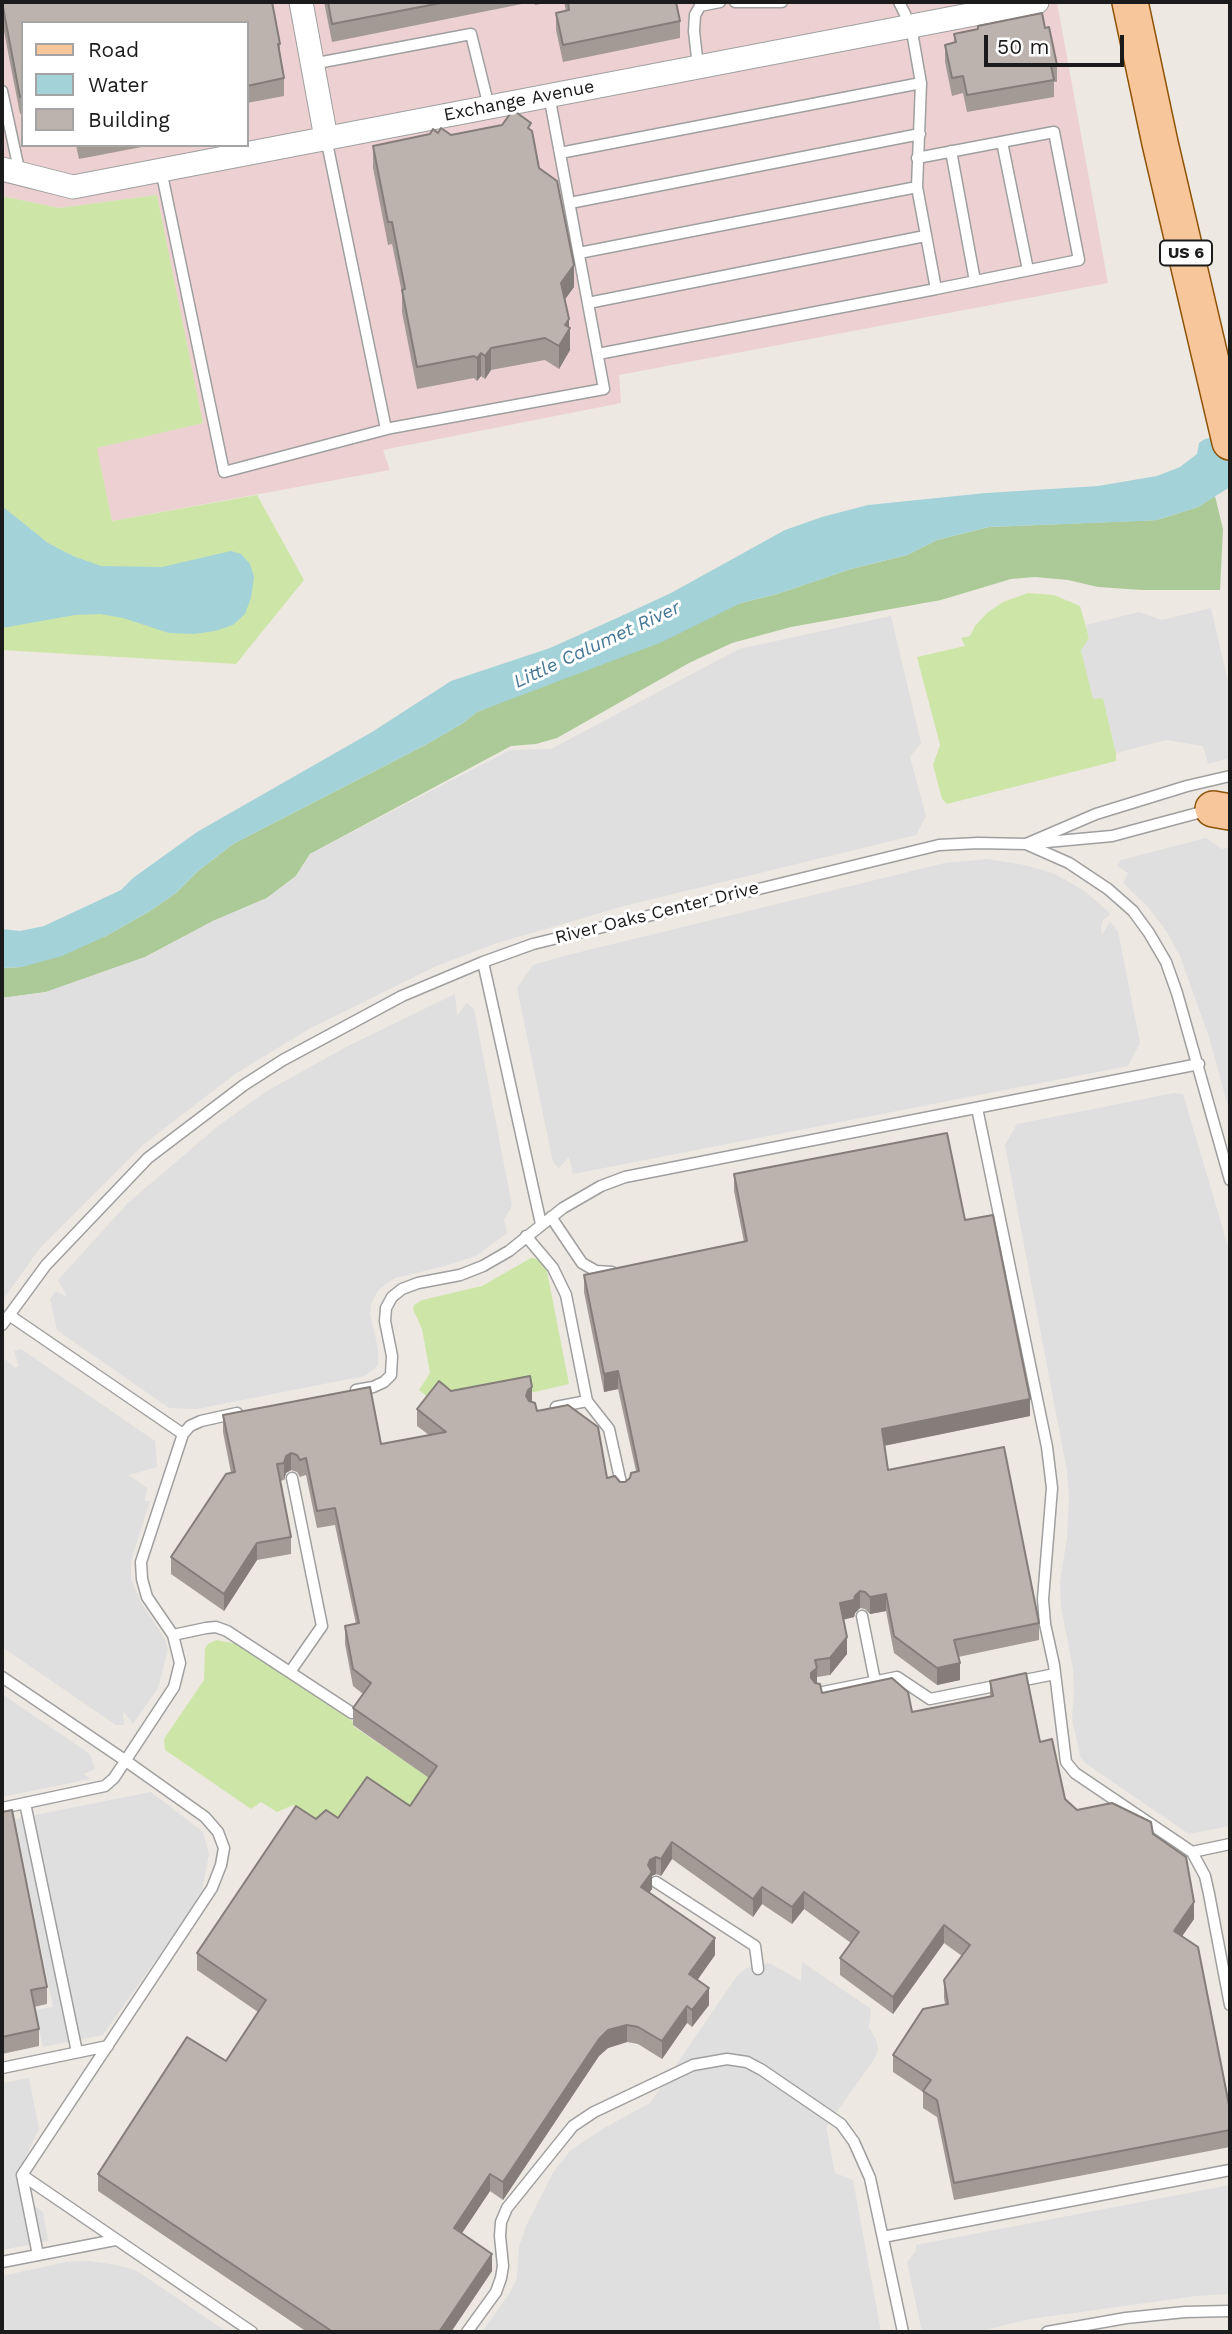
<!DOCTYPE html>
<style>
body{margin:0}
#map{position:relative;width:1232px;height:2334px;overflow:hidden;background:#ede8e1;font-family:"Work Sans",sans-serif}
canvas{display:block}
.frame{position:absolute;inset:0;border:4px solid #1b1b1b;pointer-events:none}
.legend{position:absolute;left:21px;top:21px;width:228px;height:126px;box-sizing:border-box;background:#fff;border:2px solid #a4a4a4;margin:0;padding:9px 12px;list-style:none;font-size:21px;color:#1b1b1b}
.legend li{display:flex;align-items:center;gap:14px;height:35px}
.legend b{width:35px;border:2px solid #a4a4a4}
.scale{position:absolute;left:984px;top:35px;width:140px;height:32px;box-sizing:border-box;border:4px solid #1b1b1b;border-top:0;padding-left:9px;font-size:21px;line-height:24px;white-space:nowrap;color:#1b1b1b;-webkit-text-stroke:5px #fff;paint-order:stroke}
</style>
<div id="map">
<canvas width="1232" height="2334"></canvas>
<div class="frame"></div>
<ul class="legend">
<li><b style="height:9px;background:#f7c69b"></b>Road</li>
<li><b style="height:19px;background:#a3d2d9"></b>Water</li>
<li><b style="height:19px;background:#bdb3ae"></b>Building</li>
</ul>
<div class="scale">50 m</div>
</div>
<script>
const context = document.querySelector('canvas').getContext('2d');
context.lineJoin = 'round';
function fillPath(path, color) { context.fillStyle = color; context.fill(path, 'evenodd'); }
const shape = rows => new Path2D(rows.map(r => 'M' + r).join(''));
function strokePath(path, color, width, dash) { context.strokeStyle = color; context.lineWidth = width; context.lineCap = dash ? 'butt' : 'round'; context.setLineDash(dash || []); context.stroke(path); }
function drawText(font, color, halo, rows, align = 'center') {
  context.font = font + ' "Work Sans",sans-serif'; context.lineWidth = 6; context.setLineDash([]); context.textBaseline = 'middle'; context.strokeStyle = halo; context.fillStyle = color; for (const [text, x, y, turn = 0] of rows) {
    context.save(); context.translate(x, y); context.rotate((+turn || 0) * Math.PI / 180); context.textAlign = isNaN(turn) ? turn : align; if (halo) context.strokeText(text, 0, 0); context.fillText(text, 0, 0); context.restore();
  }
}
const commercial = shape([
 [2,2,1057,2,1108,283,619,375,621,403,383,450,390,470,112,521,96,448,202,423,157,195,59,208,2,196],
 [23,23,247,23,247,145,23,145]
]);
const grass = shape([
 [157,195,203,423,97,448,112,521,257,495,304,580,236,664,2,650,2,196,59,208],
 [1028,593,1054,595,1080,606,1089,638,1093,699,1103,697,1116,753,1116,761,947,804,942,799,933,765,940,745,917,657,965,646,961,638,970,636,975,626,987,613,1003,602],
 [531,1258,541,1259,546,1266,569,1384,530,1393,435,1403,419,1390,430,1373,422,1329,413,1309,414,1305,422,1300,482,1286],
 [216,1640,238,1644,355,1723,353,1726,437,1783,410,1824,338,1836,293,1805,277,1812,261,1802,251,1809,165,1750,164,1739,204,1680,205,1649,208,1644]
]);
const forest = shape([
 [1215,496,1223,529,1220,590,1142,590,1098,587,1068,580,1035,577,1011,579,941,600,791,627,732,643,689,663,557,738,536,744,511,746,310,854,296,876,267,898,213,921,145,957,46,992,2,998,2,968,22,967,106,936,150,911,176,893,198,871,233,844,429,743,463,723,477,712,741,603,777,594,851,569,907,555,937,540,989,527,1157,520,1198,507]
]);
const parking = shape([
 [1211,608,1230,691,1230,758,1208,764,1203,746,1166,740,1116,753,1103,698,1093,699,1081,650,1089,638,1086,625,1139,612,1162,620],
 [891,616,921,743,910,757,926,816,916,835,624,906,494,944,434,967,309,1029,235,1074,144,1144,40,1248,2,1301,2,998,46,992,146,957,213,921,267,898,296,876,310,854,510,750,551,749,739,649],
 [1206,838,1222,849,1230,847,1230,1114,1209,1037,1180,956,1167,932,1148,907,1123,883,1128,873,1117,866,1121,860],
 [987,859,1025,865,1055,874,1083,890,1111,914,1103,920,1101,926,1102,935,1110,922,1118,931,1140,1043,1128,1066,573,1174,569,1157,559,1168,553,1162,517,988,533,965,568,955,945,863],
 [455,994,457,1015,467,1003,474,1009,512,1206,504,1220,507,1233,476,1256,441,1267,395,1278,378,1290,371,1304,370,1314,378,1348,378,1365,373,1370,364,1376,197,1409,169,1408,57,1330,50,1299,56,1291,67,1297,58,1280,128,1203,218,1126,267,1091,348,1046],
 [1174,1093,1183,1094,1230,1253,1230,1826,1189,1834,1092,1768,1084,1762,1080,1756,1072,1718,1074,1695,1073,1669,1061,1606,1060,1582,1067,1538,1069,1499,1067,1471,1005,1145,1017,1124],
 [21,1349,155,1441,157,1467,129,1475,147,1488,145,1501,150,1501,131,1561,131,1578,140,1601,165,1639,168,1649,158,1688,133,1724,123,1711,124,1725,116,1725,2,1647,2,1366,5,1359,15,1368,19,1366,14,1351],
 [2,1694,90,1754,95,1769,84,1774,90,1779,2,1797],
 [151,1792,203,1832,209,1854,202,1890,187,1915,103,2035,43,2047,35,2010,53,2007,15,1819],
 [802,1962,871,2009,869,2027,877,2042,878,2051,875,2058,826,2127,835,2173,853,2180,881,2332,482,2332,511,2291,517,2278,519,2246,527,2224,554,2171,571,2150,604,2128,650,2103,737,1976,745,1969,763,1963,771,1964,801,1981],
 [29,2078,39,2129,21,2167,18,2179,21,2196,43,2212,48,2241,2,2250,2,2083],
 [1230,2185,1230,2294,1196,2296,1030,2319,977,2332,922,2332,907,2262,916,2251,916,2245],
 [89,2261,117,2265,137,2271,227,2332,2,2332,2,2276,66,2262]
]);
const water = shape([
 [1230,434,1230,487,1198,507,1157,520,1141,521,989,527,937,540,907,555,851,569,777,594,741,603,662,642,477,712,463,723,429,743,233,844,198,871,176,893,150,911,106,936,62,956,22,967,2,968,2,929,20,931,44,926,121,890,133,878,197,832,372,732,451,681,550,648,617,618,671,593,785,530,822,517,868,505,986,493,1098,486,1157,476,1180,467,1197,454,1199,443,1205,439],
 [2,506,48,543,73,556,101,566,162,567,231,551,241,554,250,564,254,577,251,598,245,614,233,625,215,631,194,634,169,633,123,618,100,614,75,615,2,628]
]);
const service = shape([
 [735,2,782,2],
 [312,64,471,34,489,107],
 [698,67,694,31,695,15,700,6,720,2],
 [2,91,20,174],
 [326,138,386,429],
 [1002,142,1028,270],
 [951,151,975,281],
 [560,153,921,83],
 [917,158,1054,132,1079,260,936,289],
 [161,170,224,472,391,428,604,389,549,95],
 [570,203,920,134],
 [579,253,917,187],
 [588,303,925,236],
 [598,354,936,289,917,187,921,83,911,26,899,2],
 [1036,843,1112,836,1209,810],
 [1026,844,1096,814,1187,786,1230,776],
 [483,962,541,1224],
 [977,1108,1047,1447,1052,1488,1043,1599,1045,1624,1054,1665,1066,1762,1075,1773,1192,1852,1205,1876,1209,1894,1230,2005],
 [551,1217,582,1263,596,1271,612,1272],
 [526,1236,553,1268,566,1295,587,1401,609,1429,623,1492],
 [9,1315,183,1434],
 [2,1325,46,1265,148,1158,244,1085,283,1060,402,996,483,962,533,944,939,845,978,843,1026,844,1069,863,1108,889,1133,911,1149,933,1166,962,1177,993,1230,1180],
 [356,1390,373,1387,384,1382,391,1375,392,1356,385,1321,386,1308,392,1297,402,1289,418,1283,460,1275,483,1266,509,1251,563,1208,601,1186,625,1177,1199,1064],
 [556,1407,587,1401],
 [862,1616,875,1681],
 [173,1635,206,1628,216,1627,227,1631,352,1713],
 [290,1672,322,1626,292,1478],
 [2,1677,126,1761,205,1817,218,1832,224,1848,221,1865,212,1888,22,2175,38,2255],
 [818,1693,897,1677,930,1699,1055,1674],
 [25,1803,77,2052],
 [2,1808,105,1786,114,1778,174,1687,180,1663,173,1635,147,1597,142,1579,141,1562,183,1434,190,1426,201,1421,237,1413],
 [1192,1852,1230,1844],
 [656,1882,755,1946,758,1969],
 [2,2068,108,2046],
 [22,2175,252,2332],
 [883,2237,1230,2170],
 [2,2262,115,2240],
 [467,2332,496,2292,501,2278,503,2266,500,2236,501,2222,507,2208,573,2126,594,2112,693,2065,727,2059,747,2062,762,2070,841,2124,854,2142,870,2178,903,2332],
 [1047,2332,1126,2318,1185,2312,1230,2311]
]);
const minor = shape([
 [301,2,326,138],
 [2,169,73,187,1037,2]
]);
const primary = shape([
 [1130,2,1160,143,1230,442],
 [1213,809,1230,812]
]);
const wall = shape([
 [2,2,272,2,280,44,280,56,284,78,284,96,247,103,247,113,247,23,23,23,23,113,20,114,2,21],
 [324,2,532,2,332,42],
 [534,2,551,2,535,5],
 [564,2,676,2,680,21,680,38,563,62,556,30,556,13,566,11],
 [978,26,1045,28,1057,65,1057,82,1054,82,1054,97,967,112,963,93,952,96,945,62,945,45,954,43,954,34,978,30],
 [531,131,539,168,574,287,564,300,569,327,570,350,559,369,545,360,491,370,485,379,481,376,477,381,474,378,417,389,402,312,402,293,392,244,388,245,373,168,373,146,438,133,451,135],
 [76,145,147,145,147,146,79,159],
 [734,1174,965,1220,1030,1416,884,1446,888,1470,1039,1623,1039,1640,958,1657,960,1680,937,1685,894,1653,886,1611,870,1614,865,1609,860,1608,855,1613,854,1617,843,1620,847,1654,830,1675,817,1677,817,1683,822,1693,912,1712,990,1696,990,1681,1040,1742,1065,1799,1077,1810,1153,1834,1194,1919,1182,1936,1230,2110,1230,2147,954,2200,937,2117,923,2108,923,2092,893,2072,893,2055,945,2004,944,1998,944,1980,962,1956,944,1943,893,2014,840,1975,840,1958,851,1943,804,1909,792,1924,762,1904,753,1917,672,1859,661,1876,656,1874,652,1876,652,1889,649,1893,715,1955,697,1980,709,2005,692,2027,687,2023,662,2059,638,2044,627,2042,608,2048,599,2056,503,2200,490,2191,462,2233,492,2271,451,2332,307,2332,98,2191,98,2174,226,2061,258,2012,197,1970,197,1953,316,1819,338,1818,410,1806,429,1778,353,1725,353,1708,363,1694,353,1686,345,1644,345,1626,356,1624,335,1525,317,1528,306,1475,300,1477,297,1472,291,1470,286,1473,284,1480,280,1481,291,1537,291,1554,257,1560,224,1611,171,1574,171,1557,231,1473,223,1432,223,1415,381,1444,429,1435,417,1426,417,1409,451,1391,532,1402,537,1411,607,1478,620,1482,625,1482,636,1471,618,1389,604,1392,584,1292,584,1275,744,1242,734,1191],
 [2,1812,47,1987,47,2004,34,2007,39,2029,39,2046,2,2054]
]);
const shadedWall = shape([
 [574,265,574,287,561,305,561,283],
 [569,319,569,330,570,328,570,350,559,369,559,346,565,325],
 [491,348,491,370,485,379,485,356],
 [481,353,481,376,477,381,477,358],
 [618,1371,618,1389,604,1392,604,1374],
 [532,1387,532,1404,528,1407,526,1396,528,1390],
 [1030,1399,1030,1416,882,1446,882,1429],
 [291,1453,291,1470,286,1473,284,1480,284,1463,286,1456],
 [257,1543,257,1560,224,1611,224,1594],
 [860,1591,860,1608,855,1613,854,1617,840,1620,840,1603,855,1596],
 [886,1594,886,1611,870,1614,870,1597],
 [847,1637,847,1654,830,1675,830,1658],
 [960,1663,960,1680,937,1685,937,1668],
 [817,1668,817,1685,811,1695,811,1673],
 [672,1842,672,1859,661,1876,661,1859],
 [656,1857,656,1874,652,1876,652,1889,641,1904,641,1887,650,1860],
 [762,1887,762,1904,753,1917,753,1899],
 [804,1892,804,1909,792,1924,792,1907],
 [1194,1902,1194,1919,1174,1948,1174,1931],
 [944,1925,944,1943,893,2014,893,1997],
 [715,1938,715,1955,689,1992,689,1974],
 [709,1988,709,2005,692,2027,692,2010],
 [687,2006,687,2023,662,2059,662,2041],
 [627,2025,627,2042,608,2048,599,2056,503,2200,503,2182,599,2039,608,2030],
 [490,2174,490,2191,454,2245,454,2228],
 [492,2254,492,2271,451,2332,439,2332]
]);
const building = shape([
 [2,2,272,2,280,44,278,44,284,78,247,86,247,23,23,23,23,96,20,97,2,2],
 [328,2,446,2,332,24,328,2],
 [568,2,676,2,680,21,563,45,556,13,569,10,568,2],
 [1042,13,1045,28,1049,27,1057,65,1051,66,1054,80,967,95,963,76,952,78,945,45,956,42,954,34,978,29,978,26,1042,13],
 [513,110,531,123,528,128,532,131,539,168,557,181,574,265,561,283,569,319,565,325,570,328,559,346,545,338,491,348,485,356,481,353,477,358,474,356,417,367,402,290,405,289,392,222,388,222,373,146,430,134,433,129,438,133,441,128,451,135,502,125,513,110],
 [947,1133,965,1220,993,1215,1030,1399,882,1429,888,1470,1004,1447,1039,1623,954,1640,960,1663,937,1668,894,1636,886,1594,870,1597,865,1592,860,1591,855,1596,854,1600,840,1603,847,1637,830,1658,815,1660,817,1668,811,1673,811,1678,815,1683,820,1684,822,1693,892,1678,908,1692,912,1712,993,1696,990,1681,1026,1673,1040,1742,1052,1739,1065,1799,1077,1810,1112,1803,1151,1822,1153,1834,1186,1857,1194,1902,1174,1931,1198,1947,1230,2110,1230,2130,954,2183,937,2100,923,2091,931,2080,893,2055,923,2009,948,2004,944,1980,970,1945,944,1925,893,1997,840,1958,859,1932,804,1892,792,1907,762,1887,753,1899,672,1842,661,1859,656,1857,650,1860,648,1865,652,1872,641,1887,715,1938,689,1974,709,1988,692,2010,687,2006,662,2041,638,2027,627,2025,608,2030,599,2039,503,2182,490,2174,454,2228,492,2254,439,2332,333,2332,98,2174,187,2037,226,2061,266,2000,197,1953,296,1806,316,1819,326,1810,338,1818,367,1777,410,1806,437,1766,353,1708,371,1683,353,1669,345,1626,359,1623,335,1508,317,1511,306,1458,300,1460,297,1455,291,1453,286,1456,284,1463,277,1464,291,1537,257,1543,224,1594,171,1557,226,1474,235,1472,223,1415,370,1387,381,1444,446,1432,417,1409,439,1381,451,1391,530,1376,532,1387,528,1390,526,1396,529,1401,535,1403,537,1411,568,1405,598,1427,607,1478,615,1476,620,1482,625,1482,630,1478,631,1473,639,1471,618,1371,604,1374,584,1275,747,1241,734,1174,947,1133],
 [12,1810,47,1987,31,1990,39,2029,2,2037,2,1812,12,1810]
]);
const shields = [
 [1186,253,52]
];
const shieldNames = [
 ["US 6",1186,253]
];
const streetNames = [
 ["Exchange Avenue",519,101,-11],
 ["River Oaks Center Drive",657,913,-14]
];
const waterNames = [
 ["Little Calumet River",597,645,-25]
];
fillPath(commercial, '#edd1d2');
fillPath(grass, '#cde6a8');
fillPath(forest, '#acca97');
fillPath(parking, '#dfdfdf');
fillPath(water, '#a3d2d9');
strokePath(service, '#9f9f9f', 13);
strokePath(minor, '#9f9f9f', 25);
strokePath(primary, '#8d5206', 38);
strokePath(service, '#fff', 10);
strokePath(minor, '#fff', 23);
strokePath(primary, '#f7c69b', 35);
fillPath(wall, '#a39a96');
fillPath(shadedWall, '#847d7a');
fillPath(building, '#bdb3ae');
strokePath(building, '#847d7a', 2);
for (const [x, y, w] of shields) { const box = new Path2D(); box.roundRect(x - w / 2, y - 12.5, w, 25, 5); context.fillStyle = '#fff'; context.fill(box); strokePath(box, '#1b1b1b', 2); }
drawText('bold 16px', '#1b1b1b', null, shieldNames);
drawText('18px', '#1b1b1b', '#fff', streetNames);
drawText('italic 19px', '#477897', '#fff', waterNames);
</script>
